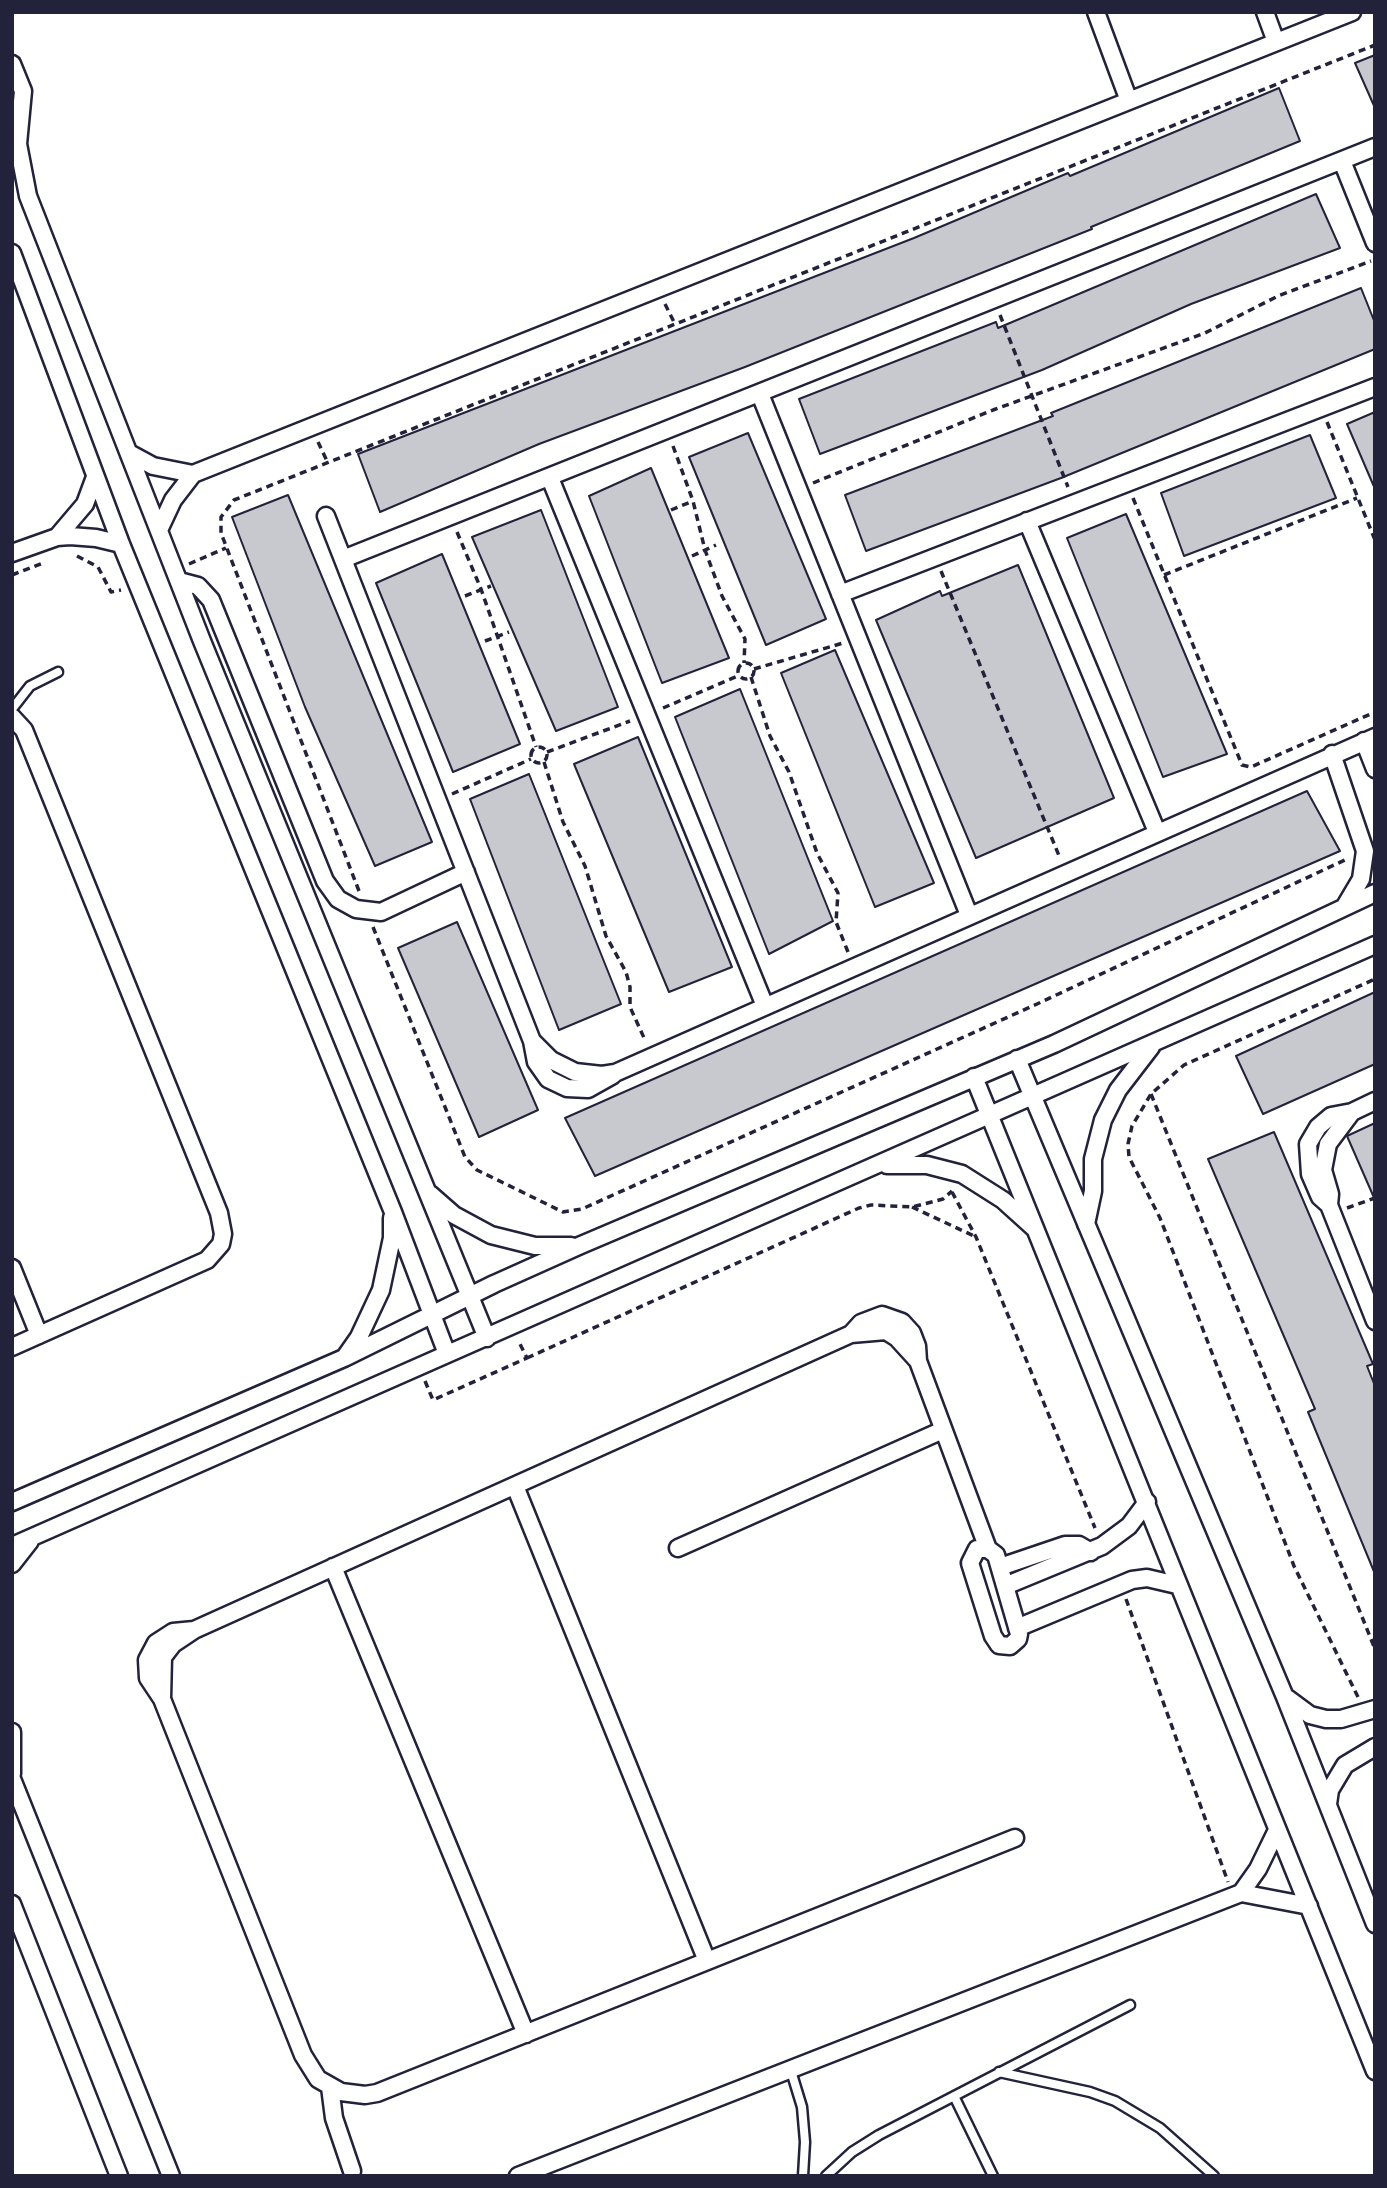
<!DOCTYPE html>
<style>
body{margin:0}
#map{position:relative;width:1387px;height:2188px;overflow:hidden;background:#fff;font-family:"Shantell Sans",sans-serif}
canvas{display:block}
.frame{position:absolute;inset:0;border:14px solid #22223b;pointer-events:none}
</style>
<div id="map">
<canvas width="1387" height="2188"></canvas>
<div class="frame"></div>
</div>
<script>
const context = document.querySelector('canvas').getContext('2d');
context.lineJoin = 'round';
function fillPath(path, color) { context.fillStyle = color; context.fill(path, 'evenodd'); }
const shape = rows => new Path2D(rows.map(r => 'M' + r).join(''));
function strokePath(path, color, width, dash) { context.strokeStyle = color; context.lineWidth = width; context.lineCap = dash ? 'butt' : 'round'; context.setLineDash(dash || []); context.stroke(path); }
const building = shape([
 [1375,55,1375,108,1355,63,1375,55],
 [1279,88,1300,141,1091,227,1092,229,745,367,539,444,380,512,358,454,914,238,1068,173,1070,176,1279,88],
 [1316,194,1340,248,1191,304,1042,370,820,454,799,399,996,322,998,328,1316,194],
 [1361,288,1375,323,1375,349,1061,478,866,551,845,495,1053,416,1051,413,1361,288],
 [1375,412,1375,489,1347,424,1375,412],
 [748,433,826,619,766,645,689,457,748,433],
 [1310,435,1336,498,1184,556,1161,493,1310,435],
 [651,468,729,658,662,683,589,496,651,468],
 [288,495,432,842,375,866,305,707,232,517,288,495],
 [541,510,618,707,556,731,472,537,541,510],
 [1126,514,1227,754,1163,777,1067,538,1126,514],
 [442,554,520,744,453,772,376,583,442,554],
 [1018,565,1114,798,976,858,876,620,940,591,942,596,1018,565],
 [835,650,934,883,875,907,781,673,835,650],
 [740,689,833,921,769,954,675,717,740,689],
 [638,737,732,967,669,992,574,764,638,737],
 [529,774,621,1004,559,1030,470,799,529,774],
 [1307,791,1340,851,595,1176,565,1118,1307,791],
 [457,922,538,1110,479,1137,398,948,457,922],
 [1375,992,1375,1064,1263,1114,1236,1056,1375,992],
 [1375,1123,1375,1200,1347,1136,1375,1123],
 [1274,1132,1373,1364,1367,1366,1375,1386,1375,1574,1308,1412,1315,1409,1208,1159,1274,1132]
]);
const path = shape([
 [665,304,675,324],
 [1000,315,1068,487],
 [1327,422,1375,540],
 [318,442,327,461],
 [673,446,693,501,705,550,722,596,745,639,744,663],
 [813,483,993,410,1205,333,1278,296,1371,261],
 [1133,498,1242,765,1251,767,1375,712],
 [671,510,693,501],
 [457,532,481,589,536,747],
 [77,556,98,567,111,592,121,590],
 [692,556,716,545],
 [189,564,226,548],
 [941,571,1060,858],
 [12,575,43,563],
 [1164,575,1357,498],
 [465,596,491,586],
 [485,641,509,632],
 '738 671a8 8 0 1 1 16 0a8 8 0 1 1-16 0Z',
 [754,669,843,643],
 [751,677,770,736,789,772,817,853,838,893,836,922,848,952],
 [663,708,740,675],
 '531 755a8 8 0 1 1 16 0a8 8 0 1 1-16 0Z',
 [547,752,630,721],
 [544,762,563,822,585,866,606,936,626,972,630,987,630,1007,645,1040],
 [452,794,531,759],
 [359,891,221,533,221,517,234,500,1375,45],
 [373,927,465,1157,477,1170,563,1212,582,1209,1037,1004,1347,859],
 [1151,1094,1375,1649],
 [952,1192,976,1237,1095,1528],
 [912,1207,974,1236],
 [1347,1208,1375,1198],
 [527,1358,859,1208,871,1205,912,1207,943,1199,952,1191],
 [425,1381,433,1400,527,1358,518,1340],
 [1126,1599,1228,1882],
 [1358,1697,1294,1566,1160,1218,1129,1157,1128,1144,1132,1126,1151,1094,1184,1065,1375,979]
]);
const lane = shape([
 [12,709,30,686,58,672],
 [791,2071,802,2107,805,2142,803,2176],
 [999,2072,1090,2092,1115,2101,1160,2128,1214,2176],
 [954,2096,993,2176],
 [826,2176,852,2152,879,2135,1130,2005]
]);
const street = shape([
 [1096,12,1129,101],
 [1265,12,1276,42],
 [12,64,23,91,18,144,28,196,202,641,487,1338],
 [1342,161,1375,243],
 [12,253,121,544,393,1212,447,1354],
 [760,394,969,915],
 [129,453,153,466,193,474,1352,12],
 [550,478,765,1006],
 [326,516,532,1041,536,1062,548,1079,567,1088,588,1089,613,1075],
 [1027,521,1157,832],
 [159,530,173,500,193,474],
 [57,537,85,504,95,477],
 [12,553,57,537,70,536,96,538,121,544],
 [343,559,1375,147],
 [179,581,198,586,211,600,325,881,338,899,356,909,381,912,466,872],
 [840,594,1375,387],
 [12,717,24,730,219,1213,223,1234,221,1244,207,1260,12,1347],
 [1364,741,1375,769],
 [1332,754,1365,851,1361,879,1345,906],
 [532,1041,551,1060,575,1072,602,1075,615,1073,1375,737],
 [1017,1059,1285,1697,1375,1924],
 [974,1077,1375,2071],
 [1352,1112,1328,1144,1323,1170,1330,1194,1329,1205,1375,1321],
 [887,1165,927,1165,962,1174,1003,1200,1034,1228],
 [430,1194,454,1215,491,1235,535,1246,571,1246],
 [1329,1205,1320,1197,1310,1174,1308,1144,1318,1127,1331,1116,1352,1112,1375,1101],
 [1086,1224,1093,1191,1093,1159,1103,1120,1118,1090,1151,1047],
 [12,1268,39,1335],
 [851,1334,861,1323,882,1315,902,1322,912,1333,917,1346,918,1361,988,1549],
 [345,1357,359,1337,381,1290,392,1238,392,1218],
 [515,1486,707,1961],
 [12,1502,344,1358,494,1284,581,1245,1054,1044,1375,893],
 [12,1546,1375,945],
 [678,1548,943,1430],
 [977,1549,988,1549,996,1555,1019,1634,1018,1639,1010,1646,999,1645,993,1636,970,1563,977,1549],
 [12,1564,30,1541],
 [333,1567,526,2034],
 [1000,1567,1065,1545,1079,1545,1091,1552],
 [1005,1586,1102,1546,1129,1526,1147,1502],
 [1017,1628,1132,1580,1147,1578,1177,1585],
 [194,1630,173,1632,156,1643,147,1660,148,1678,162,1699,303,2055,318,2079,341,2092,365,2095,377,2093,1015,1838],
 [1287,1698,1310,1715,1326,1719,1341,1719,1375,1709],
 [162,1699,163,1657,173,1644,194,1630,851,1334,886,1331,897,1338,918,1361],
 [12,1732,12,1774],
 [12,1779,171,2176],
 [1328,1804,1330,1790,1345,1765,1375,1747],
 [1241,1893,1258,1869,1277,1830],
 [12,1904,119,2176],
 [330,2087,334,2118,352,2171],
 [518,2176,1241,1893,1309,1906]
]);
fillPath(building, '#c8c8cf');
strokePath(building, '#22223b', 2);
strokePath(lane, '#22223b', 13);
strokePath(street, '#22223b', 21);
strokePath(path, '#22223b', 3.5, [7, 5]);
strokePath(lane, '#fff', 8);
strokePath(street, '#fff', 16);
</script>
